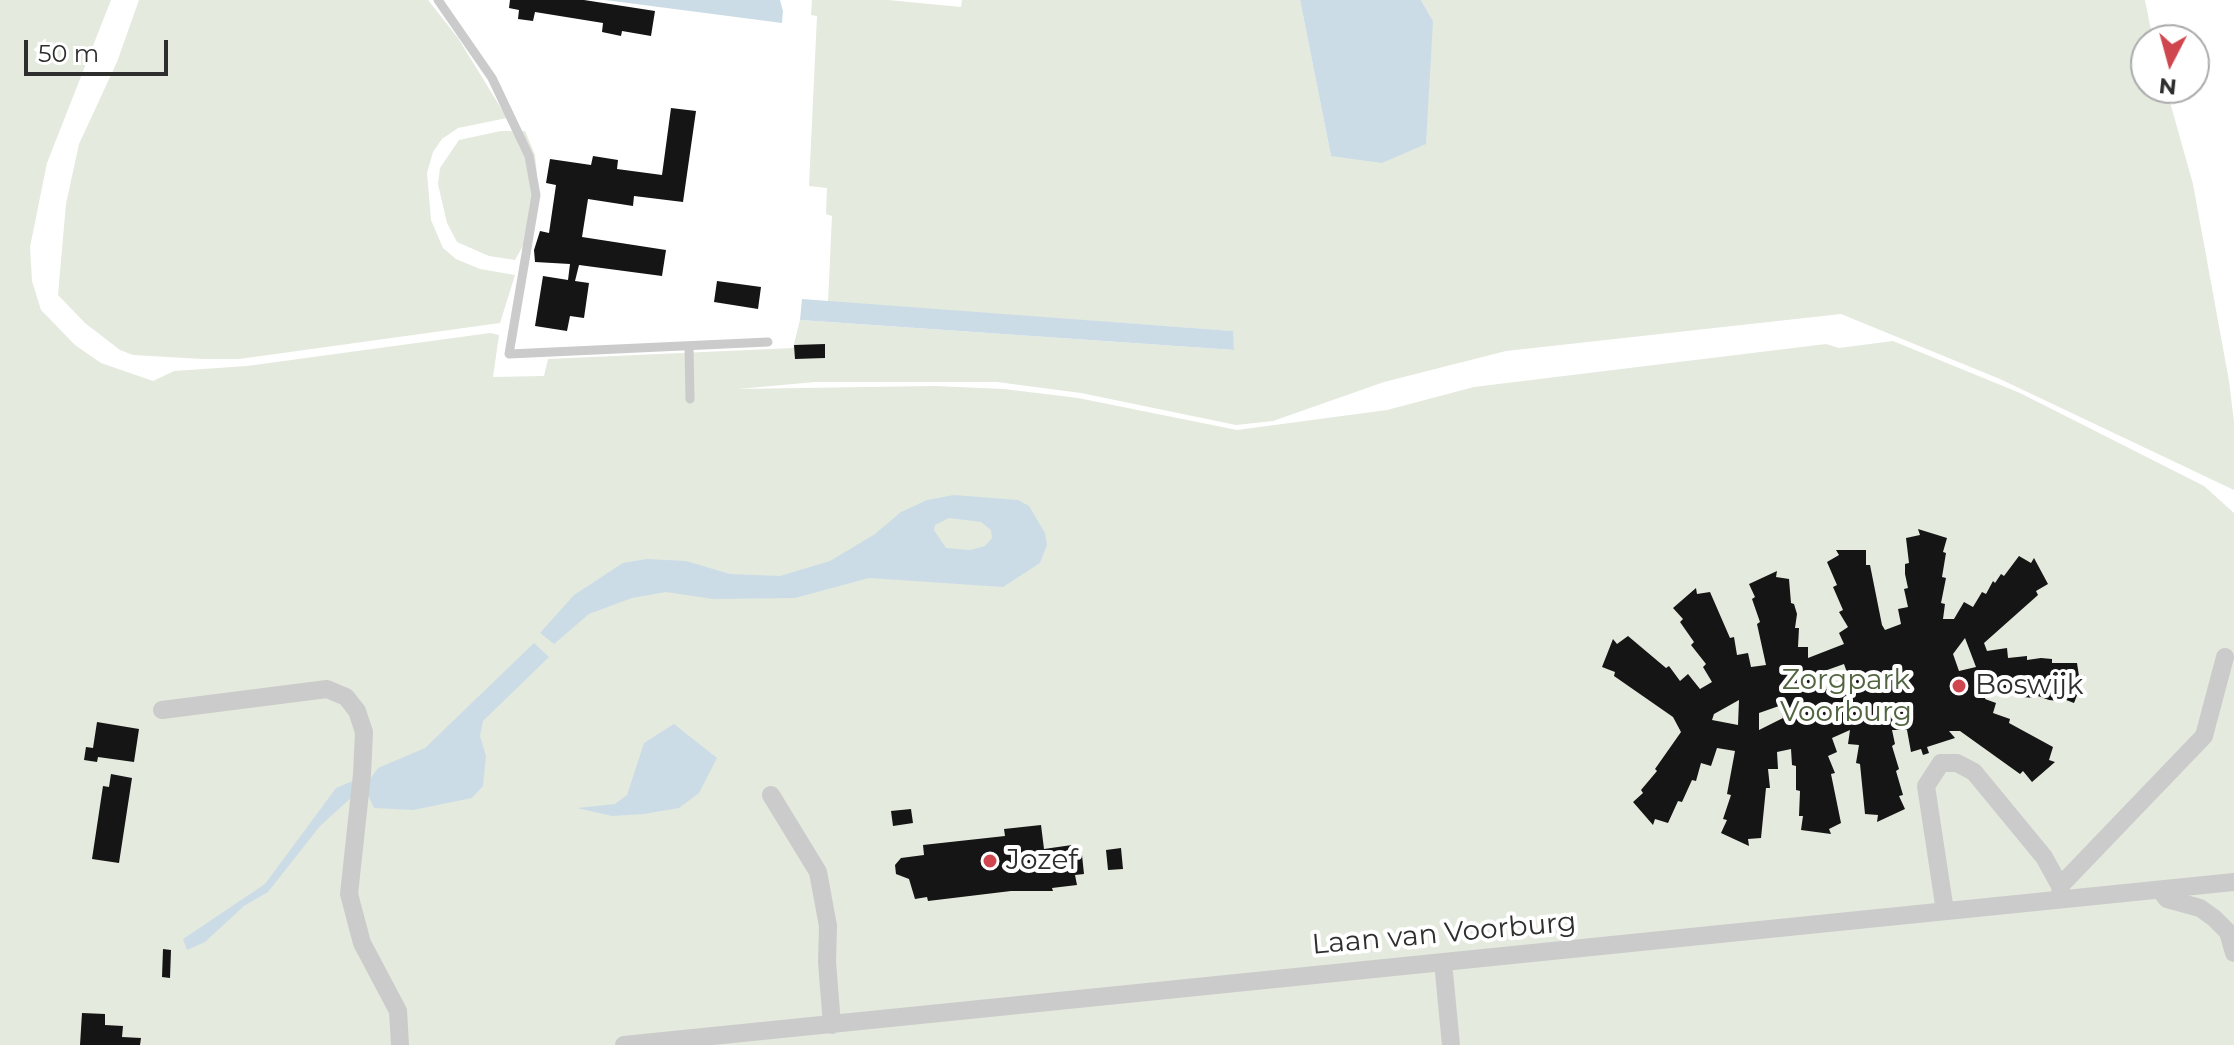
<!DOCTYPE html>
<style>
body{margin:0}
#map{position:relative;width:2234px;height:1045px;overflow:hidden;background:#fff;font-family:Montserrat,sans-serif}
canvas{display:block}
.north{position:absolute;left:2130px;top:24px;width:80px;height:80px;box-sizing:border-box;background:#fff;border:2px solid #ababab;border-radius:50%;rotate:186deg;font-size:22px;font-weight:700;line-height:32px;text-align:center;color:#2e2e2e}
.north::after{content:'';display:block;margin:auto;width:28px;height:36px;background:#d0464e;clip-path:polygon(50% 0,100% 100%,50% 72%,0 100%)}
.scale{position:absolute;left:24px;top:40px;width:144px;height:36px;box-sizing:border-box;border:4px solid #2e2e2e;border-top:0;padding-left:10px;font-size:24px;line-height:28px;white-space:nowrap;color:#2e2e2e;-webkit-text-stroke:6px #fff;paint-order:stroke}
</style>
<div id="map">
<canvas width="2234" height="1045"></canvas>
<div class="north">N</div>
<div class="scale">50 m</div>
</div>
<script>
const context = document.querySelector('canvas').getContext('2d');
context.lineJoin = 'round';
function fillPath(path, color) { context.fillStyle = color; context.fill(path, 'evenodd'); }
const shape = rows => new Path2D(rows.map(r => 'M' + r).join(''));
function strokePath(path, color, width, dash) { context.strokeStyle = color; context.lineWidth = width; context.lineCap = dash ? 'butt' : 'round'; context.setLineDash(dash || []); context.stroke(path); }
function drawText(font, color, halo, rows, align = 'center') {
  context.font = font + ' Montserrat,sans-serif'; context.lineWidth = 8; context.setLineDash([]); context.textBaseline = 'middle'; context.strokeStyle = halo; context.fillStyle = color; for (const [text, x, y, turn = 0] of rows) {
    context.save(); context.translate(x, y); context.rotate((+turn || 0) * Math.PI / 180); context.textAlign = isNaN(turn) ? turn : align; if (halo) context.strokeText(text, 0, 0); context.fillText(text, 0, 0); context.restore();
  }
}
const green = shape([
 [0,0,111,0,47,163,30,247,32,281,41,310,75,345,101,363,153,381,174,371,247,366,490,333,499,335,493,377,544,376,548,359,793,348,800,320,1234,350,1232,331,828,302,832,216,826,214,827,188,809,186,817,16,811,15,812,0,888,0,961,7,962,0,1300,0,1331,156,1433,21,1421,0,2145,0,2153,40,2146,40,2146,88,2166,88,2193,184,2229,381,2234,422,2234,490,2000,379,1841,314,1506,351,1384,382,1273,421,1236,425,1081,393,997,382,815,382,738,389,934,386,1004,389,1078,398,1237,430,1387,410,1474,387,1826,344,1839,348,1893,341,2020,393,2204,486,2234,513,2234,1045,0,1045],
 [139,0,428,0,458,38,507,118,458,128,442,139,433,152,427,173,431,220,443,248,456,259,480,269,515,275,500,323,239,359,203,359,133,355,120,350,85,323,58,295,66,204,79,144,117,62],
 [501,131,525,131,535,155,537,174,524,244,515,260,489,256,457,242,447,223,438,184,440,168,459,140]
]);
const water = shape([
 [605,0,780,0,783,11,782,23],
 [1300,0,1421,0,1433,21,1426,144,1382,163,1331,156],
 [802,299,1233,331,1234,350,800,320],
 [954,495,1018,500,1029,506,1045,533,1047,545,1040,563,1003,587,869,578,795,598,713,599,666,592,632,598,589,614,554,644,540,633,574,595,623,563,647,559,686,561,730,574,780,576,830,561,875,534,901,512,927,500],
 [949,518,981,522,991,530,992,538,985,546,970,550,946,548,934,530,935,525],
 [534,643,549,657,483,721,480,736,486,756,483,786,472,798,413,810,374,808,368,795,352,797,320,826,268,892,244,906,205,942,187,950,183,939,265,884,336,788,355,780,370,779,378,768,425,748],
 [674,724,717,758,699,793,679,808,644,814,612,816,577,808,615,804,627,795,644,743]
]);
const building = shape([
 [510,0,584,0,655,11,651,36,622,31,621,36,602,32,603,23,535,12,533,21,518,19,519,10,509,8],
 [671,108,696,111,683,202,634,196,633,206,588,199,582,237,666,250,662,276,579,265,575,281,589,283,584,318,570,316,567,331,535,326,543,276,568,280,570,264,535,262,534,250,540,231,549,233,556,185,546,183,550,159,591,165,593,156,618,160,617,169,662,175],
 [717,281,761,287,758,309,714,302],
 [825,344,825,358,795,359,794,345],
 [1918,529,1947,538,1943,552,1946,553,1942,577,1946,578,1941,603,1945,604,1943,619,1954,619,1964,602,1973,607,1982,592,1986,594,1993,581,1995,583,2001,574,2004,576,2019,556,2031,563,2034,558,2048,584,2036,591,2038,595,1984,643,1987,651,2007,648,2008,658,2027,656,2027,660,2041,658,2052,659,2052,663,2077,663,2079,676,2085,675,2074,703,2061,698,2059,701,2049,700,2035,695,2034,698,2023,697,1987,690,1985,699,1996,703,1993,713,2010,719,2009,723,2053,747,2049,760,2055,762,2032,782,2023,771,2020,774,1960,731,1949,731,1955,738,1927,747,1929,753,1923,755,1921,749,1911,752,1907,730,1892,730,1895,744,1892,746,1899,769,1896,771,1903,795,1899,796,1905,809,1877,822,1878,815,1865,814,1860,764,1856,763,1859,745,1848,744,1850,730,1832,738,1837,752,1828,756,1835,773,1831,774,1841,823,1829,829,1831,834,1801,830,1803,816,1799,816,1800,791,1796,790,1796,766,1792,765,1791,749,1777,752,1778,769,1768,769,1770,788,1766,788,1761,838,1748,839,1749,846,1721,833,1727,820,1723,819,1731,795,1727,794,1735,751,1717,748,1711,766,1701,763,1696,781,1692,780,1682,802,1678,801,1668,823,1655,819,1653,825,1633,802,1643,793,1641,790,1657,771,1655,769,1681,732,1673,717,1614,676,1615,672,1602,667,1613,639,1617,644,1628,636,1666,668,1669,666,1680,681,1688,674,1700,689,1712,682,1703,667,1706,664,1691,645,1694,642,1680,622,1683,619,1673,608,1696,588,1697,594,1710,592,1730,638,1734,637,1737,655,1748,653,1751,667,1766,665,1757,624,1760,622,1752,599,1755,597,1749,584,1777,571,1776,577,1789,579,1791,603,1794,604,1797,614,1795,628,1799,628,1798,647,1808,647,1808,658,1844,644,1839,633,1848,627,1839,612,1843,610,1833,587,1837,585,1827,562,1839,555,1836,550,1866,550,1866,565,1870,565,1882,625,1885,630,1901,624,1898,609,1908,607,1904,589,1908,588,1905,574,1905,564,1909,563,1906,538,1920,535],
 [1965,638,1976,667,1959,671,1953,654],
 [1844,664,1850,681,1822,691,1816,674],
 [1739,700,1738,725,1712,720,1714,714],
 [1779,706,1783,718,1759,730,1759,713],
 [97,722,139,729,134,762,98,757,97,762,84,760,86,747,93,748],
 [111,774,132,778,119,863,92,859,103,786,109,787],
 [911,809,913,823,893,826,891,811],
 [1041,825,1044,849,1072,845,1074,856,1082,855,1084,874,1075,875,1077,885,1052,888,1053,891,1011,891,928,901,927,897,915,899,909,879,896,874,895,865,901,858,924,855,923,845,1005,836,1004,829],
 [1121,848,1123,869,1108,870,1106,850],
 [163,949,171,950,170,978,162,977],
 [82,1013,105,1014,105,1025,123,1026,122,1037,141,1038,140,1045,80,1045]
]);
const lane = shape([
 [438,0,492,78,529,156,536,195,509,354,768,342],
 [689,346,690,399]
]);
const street = shape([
 [162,710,327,689,346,697,357,711,364,732,362,774,349,894,362,943,398,1011,400,1045],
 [771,795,818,872,828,926,827,962,832,1025],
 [2160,890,2167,899,2200,908,2214,918,2228,932,2234,953],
 [2061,897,2060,886,2204,736,2225,657],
 [1945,911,1926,786,1941,763,1957,763,1974,772,2044,857,2060,886],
 [1443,962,1451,1045],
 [624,1045,2234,882]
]);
const markers = [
 [1959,686,8,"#d0464e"],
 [990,861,8,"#d0464e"]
];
const parkNames = [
 ["Zorgpark",1846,681],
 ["Voorburg",1846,713]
];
const poiNames = [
 ["Boswijk",1975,686],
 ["Jozef",1006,861]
];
const streetNames = [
 ["Laan van Voorburg",1444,934,-5]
];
fillPath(green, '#e4eade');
fillPath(water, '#ccdce7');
fillPath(building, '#151515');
strokePath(lane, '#cbcbcb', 9);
strokePath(street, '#cbcbcb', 18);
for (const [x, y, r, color] of markers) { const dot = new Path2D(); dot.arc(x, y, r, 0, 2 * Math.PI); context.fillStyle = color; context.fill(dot); strokePath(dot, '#fff', 3); }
drawText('28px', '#516541', '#fff', parkNames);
drawText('28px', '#2e2e2e', '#fff', poiNames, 'left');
drawText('28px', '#2e2e2e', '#fff', streetNames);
</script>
